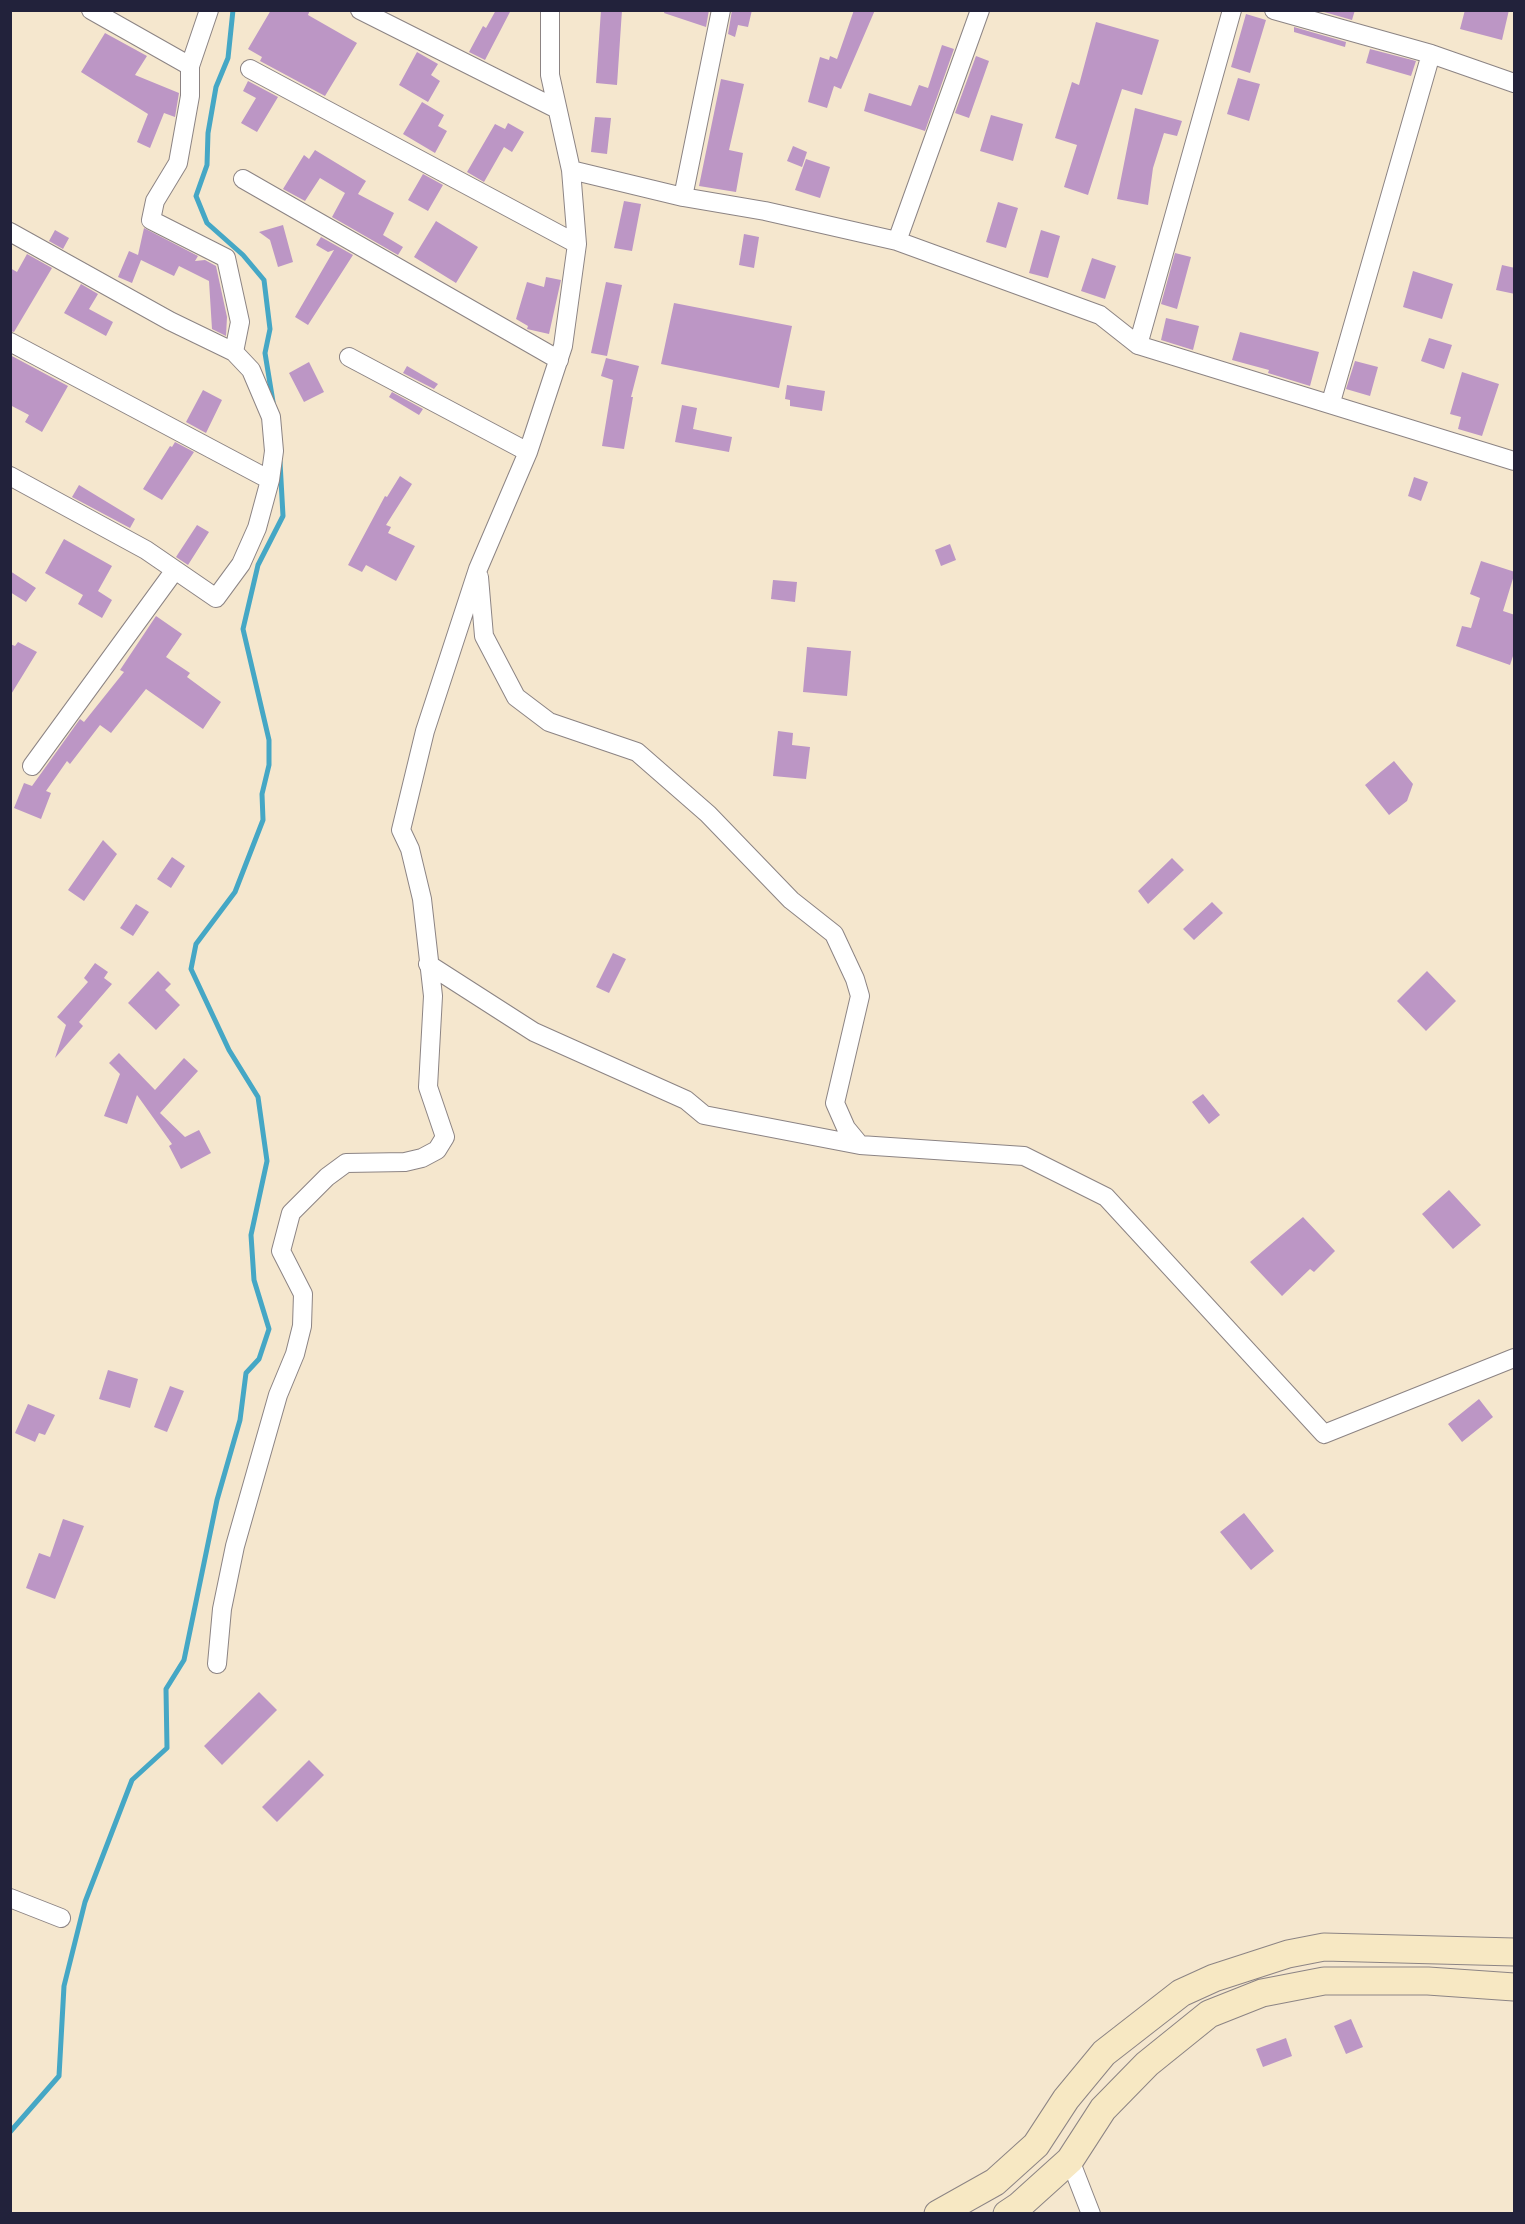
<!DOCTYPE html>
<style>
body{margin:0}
#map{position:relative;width:1525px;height:2224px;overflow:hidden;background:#f5e7ce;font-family:"Libre Caslon Text",serif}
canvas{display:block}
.frame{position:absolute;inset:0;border:12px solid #22223b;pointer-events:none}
</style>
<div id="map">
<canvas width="1525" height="2224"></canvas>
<div class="frame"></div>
</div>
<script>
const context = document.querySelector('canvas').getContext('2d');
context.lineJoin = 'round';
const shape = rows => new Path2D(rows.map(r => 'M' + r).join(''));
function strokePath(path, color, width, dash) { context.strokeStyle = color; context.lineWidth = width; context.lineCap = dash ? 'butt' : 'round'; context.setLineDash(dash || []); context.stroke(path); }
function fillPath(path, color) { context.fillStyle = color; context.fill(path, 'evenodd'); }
const stream = shape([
 [233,10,228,58,216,87,208,133,207,165,196,196,207,223,243,255,264,280,270,329,265,353,273,402],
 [10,2132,59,2076,64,1986,85,1902,132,1780,167,1748,166,1689,184,1660,217,1500,240,1420,246,1373,259,1359,269,1329,254,1280,251,1235,267,1161,258,1097,229,1050,191,969,196,944,235,892,263,820,262,794,269,765,269,740,243,629,258,565,283,516,280,462]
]);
const building = shape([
 [271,10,310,10,308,15,357,43,325,96,260,61,262,57,248,49],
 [496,10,511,10,485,60,469,52,483,26,486,28],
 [601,10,622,10,617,85,596,83],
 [665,10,709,10,706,27,664,13],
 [732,10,752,10,748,27,738,25,735,37,728,34],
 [854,10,875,10,841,89,834,86,827,108,808,102,820,57,829,60,830,56,837,59],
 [1317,10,1355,10,1352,20],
 [1465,10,1509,10,1502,40,1460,29],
 [1246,14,1266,20,1250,73,1231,67],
 [1096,22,1159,40,1142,95,1122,89,1088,195,1064,187,1077,145,1055,138,1072,82,1079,85],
 [1294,27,1346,42,1345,47,1294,32],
 [105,33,147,56,135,75,179,93,175,117,164,113,150,148,137,142,148,114,81,72],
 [942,45,954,49,925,131,864,111,869,93,911,106,919,85,928,88],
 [1370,49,1416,61,1411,76,1366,63],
 [417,52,438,64,431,75,440,81,428,102,399,85],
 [976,56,989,61,969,118,955,113],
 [1238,78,1260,84,1249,121,1227,114],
 [721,79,744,84,729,150,743,153,736,192,699,186],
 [248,81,278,97,257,132,241,123,256,98,243,91],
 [422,102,444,115,438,126,447,131,435,153,403,134],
 [1135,108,1182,121,1177,136,1164,133,1153,168,1148,205,1117,199],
 [991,115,1023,124,1013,161,980,151],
 [595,117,611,118,607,154,591,152],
 [508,123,524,132,512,152,504,147,484,182,467,172,495,124,505,129],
 [793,146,807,152,802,167,787,161],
 [315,150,366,181,358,194,394,213,383,235,403,247,398,255,332,217,345,193,320,178,305,201,283,189,304,155,309,159],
 [806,159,830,167,820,198,795,190],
 [423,174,443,185,428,211,408,200],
 [624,201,641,204,632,251,614,248],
 [998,202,1018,208,1006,248,986,242],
 [436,221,478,247,456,283,414,257],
 [283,225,293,262,278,267,270,240,259,232],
 [144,228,198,256,195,261,205,260,216,266,227,317,226,336,212,329,209,281,179,266,174,276,141,260,132,283,118,277,129,251,138,255],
 [55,230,69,238,63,249,49,241],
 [1041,230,1060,236,1048,278,1029,273],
 [744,234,759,237,754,268,739,265],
 [321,237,353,255,308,325,295,317,334,250,328,252,316,245],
 [1175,253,1191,257,1177,309,1161,304],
 [27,254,52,268,14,332,10,331,10,268,17,272],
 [1092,258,1116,266,1105,299,1081,291],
 [1502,265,1515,268,1515,294,1496,290],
 [1413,271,1453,284,1442,319,1403,307],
 [546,277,561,280,549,334,527,329,528,326,516,319,527,282,544,287],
 [606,282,622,285,607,356,591,353],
 [81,284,98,294,89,309,113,322,106,336,64,313],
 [674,303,792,326,779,388,661,364],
 [1166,318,1199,326,1193,350,1161,340],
 [1240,332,1319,352,1310,386,1268,373,1269,370,1232,360],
 [1429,338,1452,345,1444,369,1421,361],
 [10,355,68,386,42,432,25,422,29,415,10,405],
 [606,358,639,366,631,397,633,397,624,449,602,446,613,380,601,376],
 [1355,361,1378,367,1370,396,1346,389],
 [309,362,324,392,304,402,289,373],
 [407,366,438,384,434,389,403,373],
 [1462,372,1499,384,1482,436,1458,429,1461,417,1450,414],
 [787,385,825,391,822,411,790,406,790,400,785,399],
 [203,390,222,400,206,433,186,422],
 [392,392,423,409,419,415,389,397],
 [682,405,697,408,693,429,732,437,729,452,675,442],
 [175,442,194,452,162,500,143,489,170,446,172,447],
 [400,476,412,484,386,525,391,527,388,533,415,546,396,581,366,565,362,572,348,565,385,496,387,497],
 [1414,477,1428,482,1421,501,1408,496],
 [79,485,135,519,130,528,72,497],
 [197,525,209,532,188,565,176,557],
 [64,539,112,566,98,591,112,600,102,618,78,604,83,595,45,573],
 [950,544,956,560,941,566,935,550],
 [1481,561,1515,572,1503,611,1515,615,1515,650,1510,665,1456,646,1462,626,1471,628,1480,598,1470,594],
 [10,571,36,588,26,602,10,592],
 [773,580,797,582,795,602,771,599],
 [156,616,182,634,166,657,190,673,187,677,221,702,203,729,146,689,111,733,100,725,70,764,67,761,46,791,51,793,41,819,14,808,24,783,32,786,80,719,84,722,124,672,120,670],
 [18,642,37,652,10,696,10,644,15,646],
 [807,647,851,651,847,696,803,692],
 [778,731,793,733,792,745,810,747,806,779,773,776],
 [1394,761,1413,784,1407,801,1389,815,1365,785],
 [103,840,117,854,84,901,68,890],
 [172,857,185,866,171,888,157,879],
 [1172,858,1184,870,1148,904,1138,891],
 [1212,902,1223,913,1194,940,1183,929],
 [136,904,149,912,133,936,120,928],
 [613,953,626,959,609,993,596,987],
 [95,963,108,972,104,978,112,984,79,1022,83,1026,55,1058,66,1025,57,1017,88,982,84,978],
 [158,971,171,984,165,990,180,1005,156,1030,128,1003],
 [1427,971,1456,1001,1426,1031,1397,1001],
 [119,1053,155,1090,184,1058,198,1071,160,1113,185,1137,199,1130,211,1153,181,1169,169,1146,172,1144,137,1095,127,1124,104,1116,120,1074,109,1063],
 [1203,1094,1220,1115,1209,1124,1192,1102],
 [1449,1190,1481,1225,1453,1249,1422,1214],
 [1303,1217,1335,1251,1314,1272,1310,1269,1282,1296,1250,1262],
 [108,1370,138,1379,130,1408,99,1399],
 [170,1386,184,1391,167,1432,154,1427],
 [1479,1399,1493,1417,1462,1442,1448,1424],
 [28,1404,55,1415,45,1435,39,1433,35,1442,15,1433],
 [1244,1513,1274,1551,1251,1570,1220,1532],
 [63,1519,84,1526,55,1599,26,1588,39,1553,50,1557],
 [259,1692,277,1710,222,1765,204,1746],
 [309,1760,324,1775,277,1822,262,1807],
 [1351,2019,1363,2047,1346,2054,1334,2026],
 [1286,2038,1292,2056,1263,2067,1256,2049]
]);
const street = shape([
 [91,10,190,66],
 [360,10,555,108],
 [1274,10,1431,54,1514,83],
 [250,69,577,244],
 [571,170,683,197,765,211,897,241,1100,315,1138,345,1514,461],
 [243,179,559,360],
 [683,197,721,10],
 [10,232,170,321,234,352],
 [897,241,980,10],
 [10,342,270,480],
 [1138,345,1232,10],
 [349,357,528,452],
 [1331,402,1431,54],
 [10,476,146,550,216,598,241,564,257,528,270,480,274,451,271,417,251,370,234,352,240,322,226,258,151,220,155,201,178,163,190,96,190,66,209,10],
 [479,577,484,636,516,697,549,722,637,752,708,814,791,900,834,934,855,979,860,996,835,1103,846,1128,860,1145],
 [32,766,175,570],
 [428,964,534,1032,686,1100,704,1115,860,1145,1024,1156,1106,1197,1324,1434,1514,1358],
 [217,1664,222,1609,235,1546,278,1395,295,1354,302,1326,303,1294,281,1251,291,1213,327,1177,346,1163,405,1162,422,1158,437,1150,445,1137,428,1087,433,996,422,899,410,849,401,830,425,731,478,569,528,452,563,346,577,244,571,170,550,75,550,10],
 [10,1898,61,1918],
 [1070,2160,1091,2214]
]);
const secondary = shape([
 [938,2214,995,2182,1036,2145,1066,2099,1104,2053,1181,1993,1214,1978,1288,1954,1324,1947,1514,1952],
 [1007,2214,1019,2206,1070,2160,1103,2109,1147,2064,1209,2014,1262,1993,1324,1981,1428,1981,1514,1987]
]);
strokePath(stream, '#45a7c5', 5);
fillPath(building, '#bc96c5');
strokePath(street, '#8c8484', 20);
strokePath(secondary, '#8c8484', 29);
strokePath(street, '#fff', 18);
strokePath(secondary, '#f7e8c3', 27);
</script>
